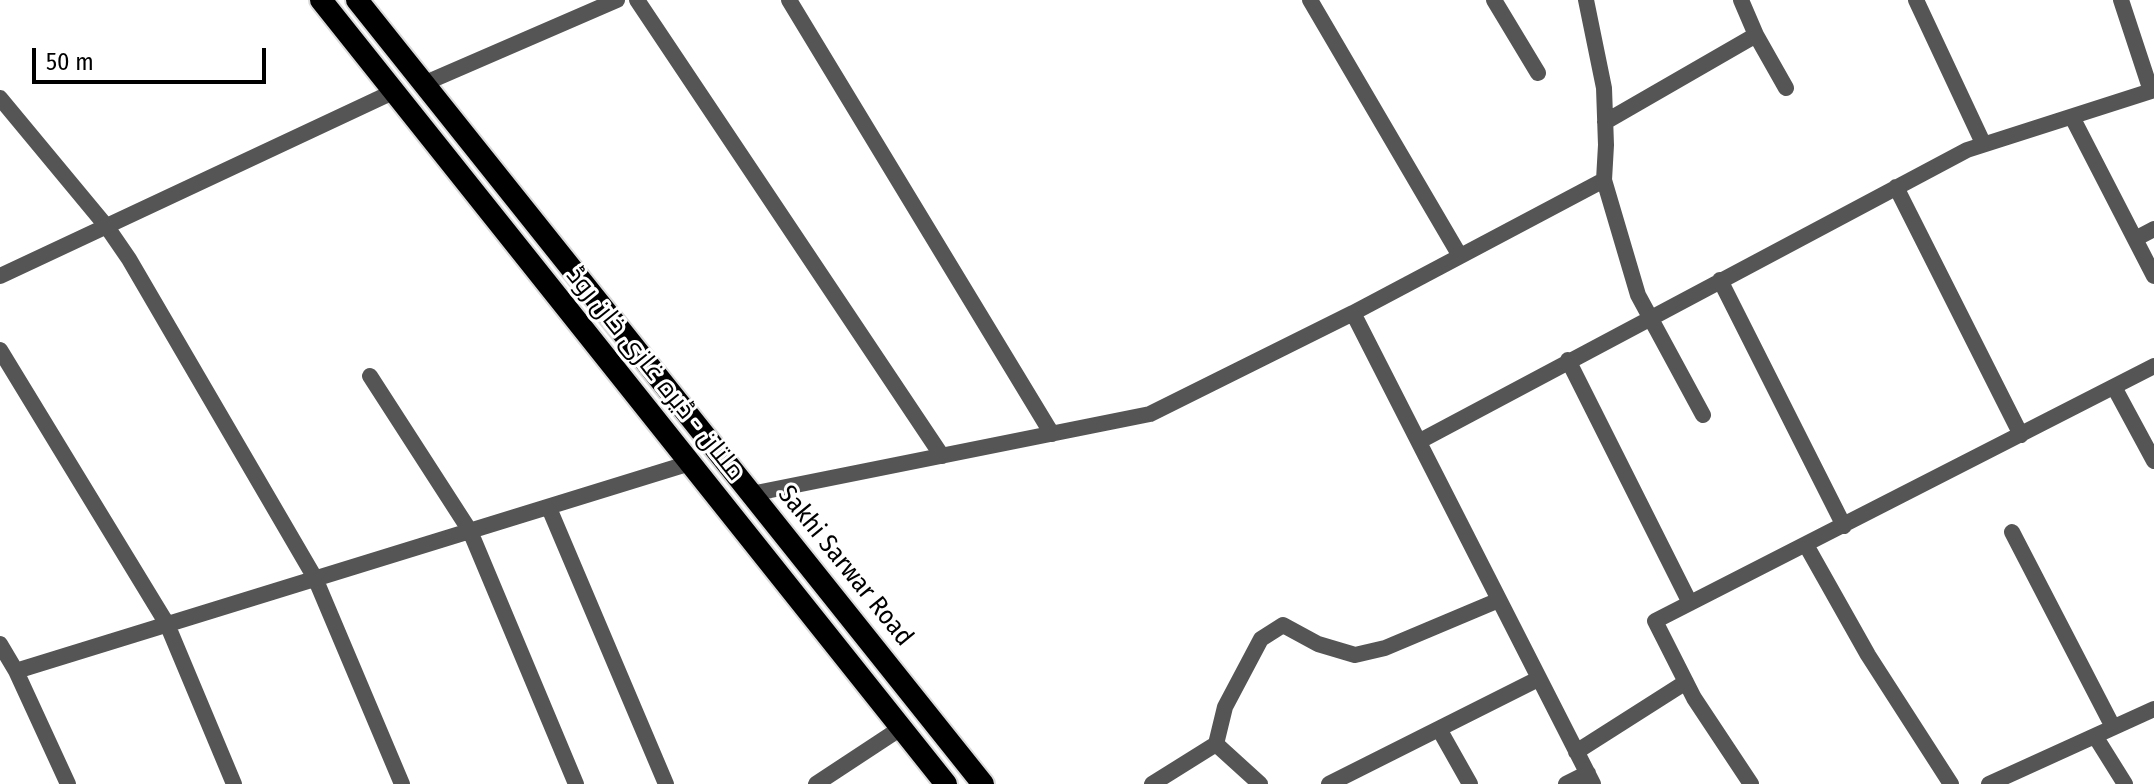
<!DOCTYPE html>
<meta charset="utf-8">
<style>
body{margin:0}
#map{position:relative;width:2154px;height:784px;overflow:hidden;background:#fff;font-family:"Fira Sans Condensed",sans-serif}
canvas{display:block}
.scale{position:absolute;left:32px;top:48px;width:234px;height:36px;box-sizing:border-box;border:4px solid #000;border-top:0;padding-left:10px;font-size:24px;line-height:28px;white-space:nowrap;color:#000;-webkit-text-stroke:6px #fff;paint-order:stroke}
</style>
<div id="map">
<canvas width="2154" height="784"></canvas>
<div class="scale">50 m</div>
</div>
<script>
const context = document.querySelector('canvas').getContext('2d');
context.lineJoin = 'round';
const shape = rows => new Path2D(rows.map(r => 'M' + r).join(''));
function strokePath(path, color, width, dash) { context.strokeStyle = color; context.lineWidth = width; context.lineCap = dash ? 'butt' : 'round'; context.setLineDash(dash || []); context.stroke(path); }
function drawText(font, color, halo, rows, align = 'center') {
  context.font = font + ' "Fira Sans Condensed",Cairo,sans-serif'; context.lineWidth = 6; context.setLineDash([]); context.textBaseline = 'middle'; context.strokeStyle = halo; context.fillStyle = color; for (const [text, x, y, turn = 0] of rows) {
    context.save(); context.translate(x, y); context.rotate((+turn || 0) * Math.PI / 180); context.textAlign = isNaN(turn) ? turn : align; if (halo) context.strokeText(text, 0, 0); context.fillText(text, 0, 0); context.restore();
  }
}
const minor = shape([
 [637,0,942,456],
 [789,0,1052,434],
 [1310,0,1460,256],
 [1494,0,1538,73],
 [1586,0,1604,88,1606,145,1604,180,1638,295,1703,415],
 [1741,0,1756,35,1786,88],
 [1916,0,1983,143],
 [2121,0,2151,91],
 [0,98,107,227,129,259,315,578,402,784],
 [2072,117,2154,276],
 [1605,122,1756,35],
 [1896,187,2021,435],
 [2135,239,2154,229],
 [1720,280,1844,526],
 [1353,313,1593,784],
 [0,350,167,624,234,784],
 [1568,360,1690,603],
 [370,376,470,531,576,784],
 [2114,387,2154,461],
 [1420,441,1967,150,2154,90],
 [751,494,1150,414,1353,313,1604,180],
 [549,508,666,784],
 [2012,532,2113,727],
 [1806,545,1868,655,1951,784],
 [0,644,16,671,68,784],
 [16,671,690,463],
 [1439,729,1470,784],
 [2095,736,2125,784],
 [1216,744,1260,784],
 [1576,752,1686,682],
 [816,784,901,728],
 [1152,784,1216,744,1225,707,1261,639,1283,625,1318,644,1355,655,1385,648,1499,600],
 [1329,784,1538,679],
 [1566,784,1588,773],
 [1751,784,1694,698,1655,621,2154,366],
 [1989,784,2154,709]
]);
const tertiary = shape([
 [423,84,617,0],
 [0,276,395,91]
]);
const trunk = shape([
 [321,0,946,784],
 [357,0,983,784]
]);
const streetNames = [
 ["ملتان - ڈیرہ غازی خان روڈ",655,374,51],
 ["Sakhi Sarwar Road",845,566,51]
];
strokePath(trunk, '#dbdbdb', 26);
strokePath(minor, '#555', 16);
strokePath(tertiary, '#555', 16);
strokePath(trunk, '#000', 22);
drawText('26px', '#000', '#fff', streetNames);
</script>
